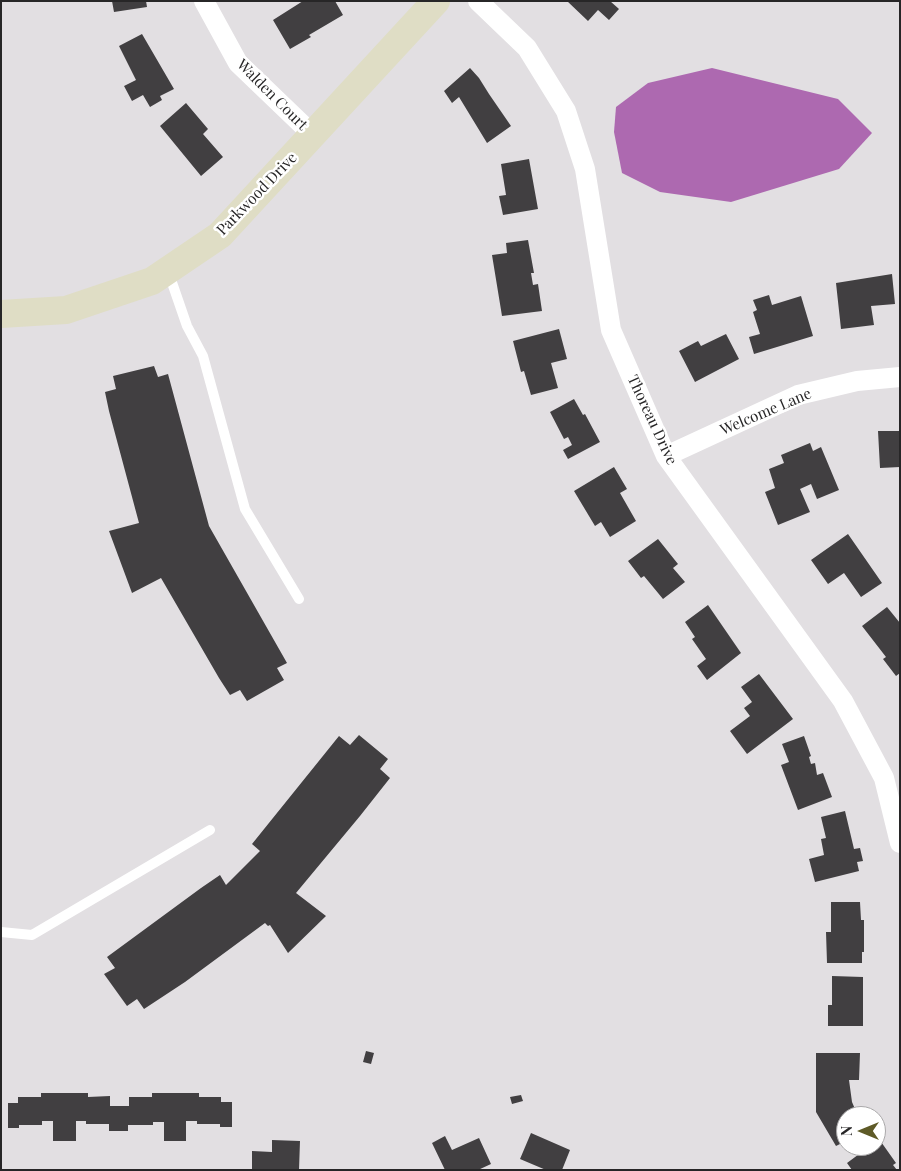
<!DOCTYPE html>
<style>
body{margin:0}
#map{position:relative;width:901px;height:1171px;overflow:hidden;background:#e2dfe2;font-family:"Playfair Display",serif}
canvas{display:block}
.frame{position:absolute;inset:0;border:2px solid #272627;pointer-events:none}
.north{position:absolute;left:836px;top:1106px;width:50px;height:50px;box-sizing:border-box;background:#fff;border:1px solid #a9a8a9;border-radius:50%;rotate:270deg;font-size:14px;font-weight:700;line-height:20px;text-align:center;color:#272627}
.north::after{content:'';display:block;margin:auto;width:18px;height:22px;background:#5e5a27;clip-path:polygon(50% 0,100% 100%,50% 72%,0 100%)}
</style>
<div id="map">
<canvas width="901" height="1171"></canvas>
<div class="frame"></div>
<div class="north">N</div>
</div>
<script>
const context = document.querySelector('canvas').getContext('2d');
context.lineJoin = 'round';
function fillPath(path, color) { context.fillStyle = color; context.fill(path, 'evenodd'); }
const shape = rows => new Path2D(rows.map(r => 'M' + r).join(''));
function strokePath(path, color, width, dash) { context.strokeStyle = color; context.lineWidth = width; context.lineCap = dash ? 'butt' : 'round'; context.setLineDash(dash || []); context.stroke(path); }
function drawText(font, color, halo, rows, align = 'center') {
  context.font = font + ' "Playfair Display",serif'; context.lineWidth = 5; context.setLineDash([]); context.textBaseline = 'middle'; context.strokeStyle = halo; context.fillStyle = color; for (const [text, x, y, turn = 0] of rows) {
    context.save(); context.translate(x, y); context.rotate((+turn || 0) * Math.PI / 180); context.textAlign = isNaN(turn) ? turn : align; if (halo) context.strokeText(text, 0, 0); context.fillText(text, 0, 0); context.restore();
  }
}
const water = shape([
 [712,68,838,99,872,133,839,169,731,202,660,192,622,173,614,132,616,107,648,83]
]);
const building = shape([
 [112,1,146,1,147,7,114,12],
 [303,1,335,1,343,15,309,35,311,37,290,49,273,20],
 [567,1,610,1,619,9,609,20,598,10,588,21],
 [142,34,174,89,160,96,162,100,150,107,143,95,132,101,124,86,136,80,119,46],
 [470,68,479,78,489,94,511,126,487,143,459,97,452,103,444,91],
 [186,103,208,129,203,134,223,157,201,176,160,126],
 [529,159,538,209,503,215,499,196,506,195,501,164],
 [528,240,534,273,531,273,533,285,538,284,542,311,502,316,492,255,507,253,506,243],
 [892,274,895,304,871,306,874,325,841,329,836,283],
 [769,295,772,305,801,296,813,336,754,354,749,337,760,334,753,312,757,310,753,300],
 [559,329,567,359,551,363,558,388,531,395,524,371,521,372,513,341],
 [726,334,739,359,695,382,679,351,698,341,701,346],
 [154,366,158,377,168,374,209,526,287,663,277,668,284,680,247,701,240,690,230,695,219,678,161,578,132,593,109,531,139,523,109,411,105,392,116,389,113,376],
 [574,399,583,415,585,414,600,442,568,459,563,450,572,445,568,437,564,439,550,412],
 [878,431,900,431,900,467,880,468],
 [810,443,813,451,821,447,839,490,817,499,811,484,800,489,810,512,778,525,765,492,775,488,769,469,784,463,781,455],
 [614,467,627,489,620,493,636,521,610,537,601,522,595,526,574,491],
 [848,534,882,583,861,597,844,573,828,584,811,560],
 [658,539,678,564,673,568,685,582,663,599,644,576,641,578,628,561],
 [708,605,741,653,707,680,697,666,706,659,692,639,695,637,685,622],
 [887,607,900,623,900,673,896,676,883,659,886,657,862,626],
 [759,674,793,719,747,754,730,731,750,716,744,708,752,702,741,687],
 [359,735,388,759,380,769,390,778,360,816,296,893,326,916,288,953,270,925,268,926,265,923,185,982,144,1009,137,999,127,1006,104,974,115,968,107,957,201,888,220,875,226,885,260,851,252,844,339,736,350,745],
 [804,736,811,756,809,757,811,764,815,763,817,775,823,773,832,797,798,810,781,765,789,762,782,744],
 [845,811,854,849,860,848,863,861,857,862,859,871,815,882,809,859,824,855,821,839,826,838,821,817],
 [831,902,860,902,861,920,864,920,864,952,862,952,862,963,827,963,826,932,831,932],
 [832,976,863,977,863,1026,828,1026,828,1005,832,1005],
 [366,1051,374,1053,371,1064,363,1062],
 [816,1053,860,1053,859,1080,849,1080,852,1102,858,1116,846,1116,846,1141,836,1146,816,1112],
 [41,1093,88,1093,88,1097,110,1096,110,1106,129,1106,129,1097,152,1097,152,1093,199,1093,199,1097,221,1097,221,1102,232,1102,232,1127,220,1127,220,1124,197,1124,197,1121,186,1121,186,1141,164,1141,164,1122,153,1122,153,1125,128,1125,128,1131,109,1131,109,1124,86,1124,86,1121,76,1121,76,1141,53,1141,53,1121,42,1121,42,1125,19,1125,19,1128,8,1128,8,1103,18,1103,18,1097,41,1097],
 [521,1095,523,1101,512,1104,510,1097],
 [531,1133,570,1150,562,1170,546,1170,520,1159],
 [445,1136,452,1150,479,1138,491,1164,478,1170,445,1170,432,1143],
 [879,1139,896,1163,893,1165,897,1170,852,1170,847,1163,870,1146,876,1146,876,1141],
 [272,1140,300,1141,299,1170,252,1170,252,1151,272,1152]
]);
const lane = shape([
 [168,271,187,326,203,356,245,509,299,599],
 [1,932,32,935,210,830]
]);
const street = shape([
 [204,1,238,63,313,135],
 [478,1,527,48,566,111,585,169,611,330,666,456,843,701,884,778,900,843],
 [666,456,798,395,857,381,900,377]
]);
const secondary = shape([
 [1,314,66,310,152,281,220,235,436,1]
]);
const streetNames = [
 ["Walden Court",272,95,45],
 ["Parkwood Drive",257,194,-46],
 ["Welcome Lane",766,412,-23],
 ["Thoreau Drive",652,420,65]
];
fillPath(water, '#ad69b0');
fillPath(building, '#413f41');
strokePath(lane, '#fff', 10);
strokePath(street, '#fff', 20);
strokePath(secondary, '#dfddc5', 28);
drawText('15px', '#272627', '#fff', streetNames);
</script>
